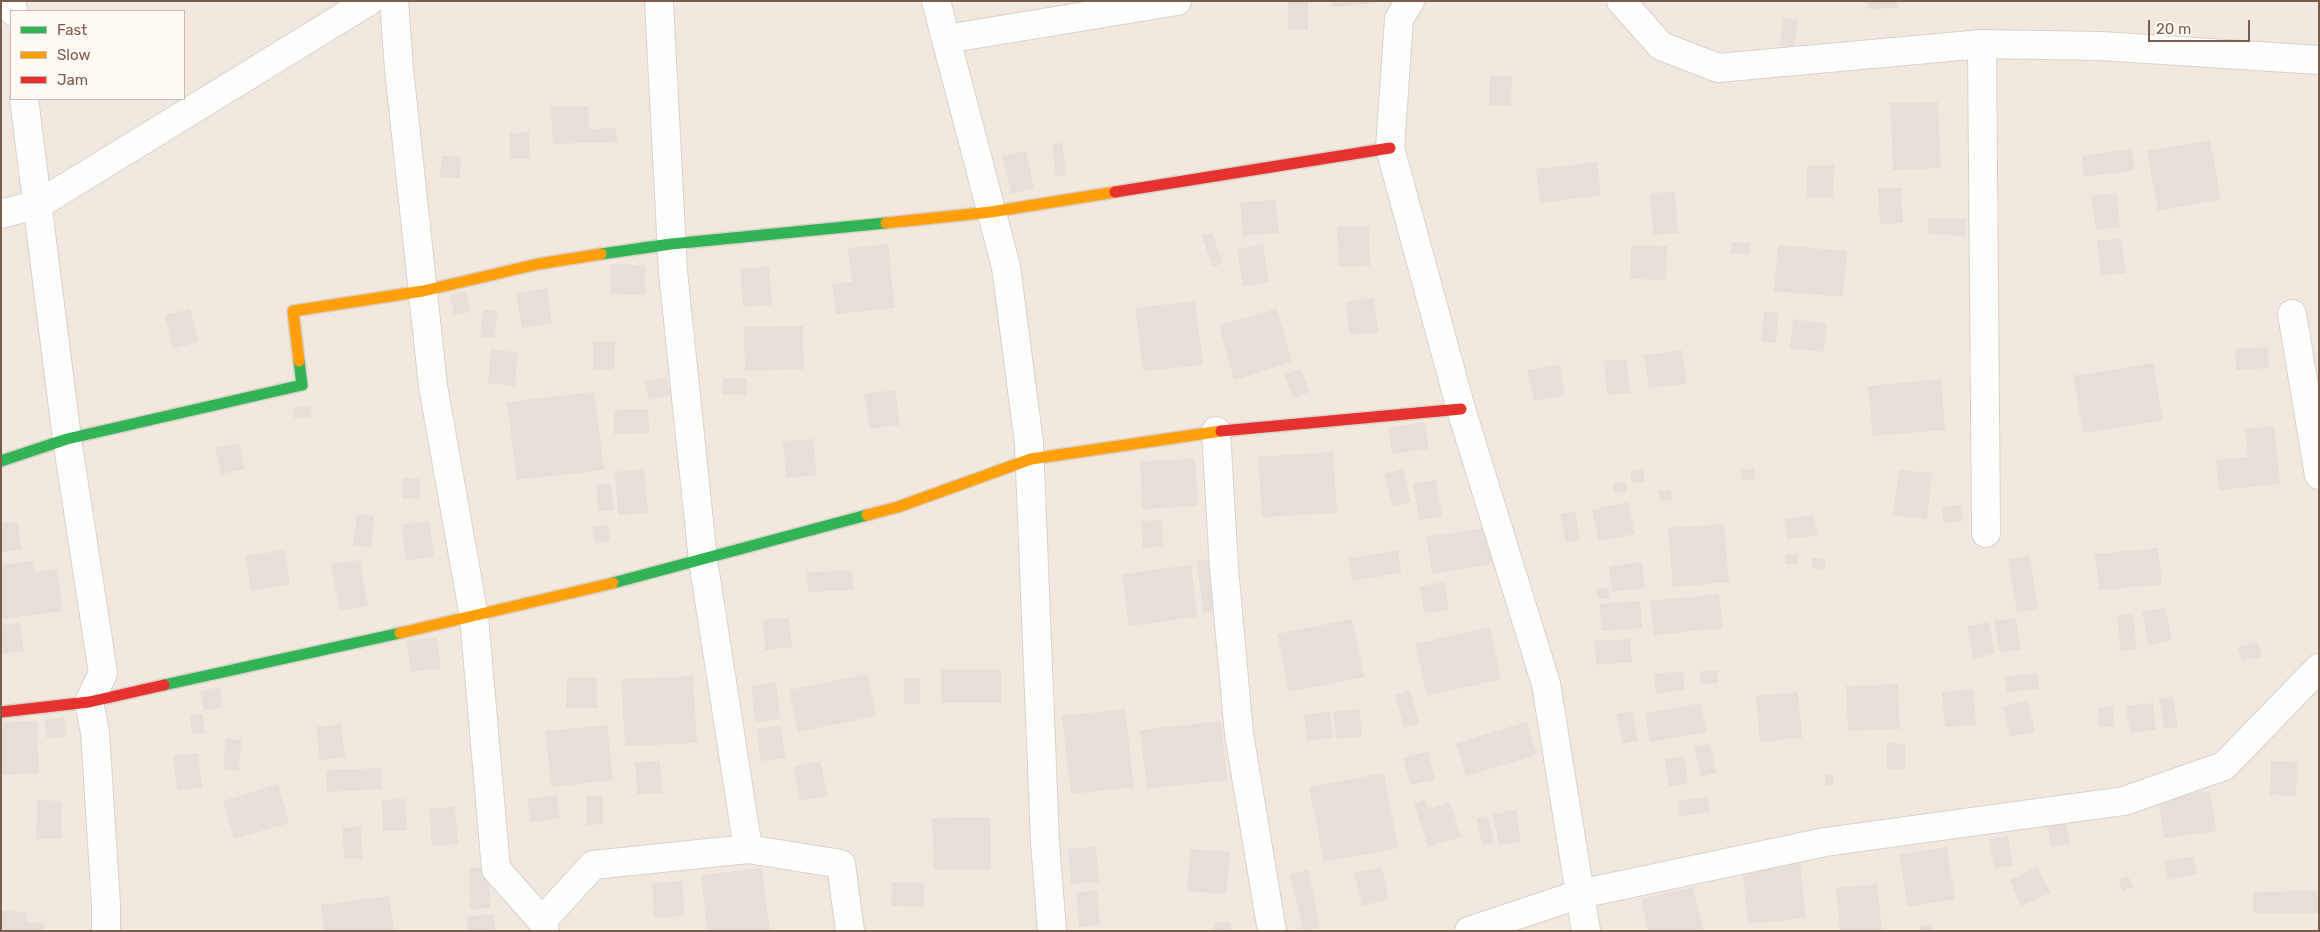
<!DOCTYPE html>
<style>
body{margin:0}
#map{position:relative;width:2320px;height:932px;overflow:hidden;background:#f9f5f0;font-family:Rubik,sans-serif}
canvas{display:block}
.frame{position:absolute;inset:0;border:2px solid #7a5c4d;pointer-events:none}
.legend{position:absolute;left:10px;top:10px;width:175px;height:90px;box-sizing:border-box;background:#fffaf3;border:1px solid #cabbb1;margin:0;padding:6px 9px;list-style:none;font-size:15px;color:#7a5c4d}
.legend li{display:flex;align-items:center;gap:10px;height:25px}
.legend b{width:25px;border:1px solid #cabbb1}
.scale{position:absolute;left:2148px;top:20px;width:102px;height:22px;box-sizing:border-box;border:2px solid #7a5c4d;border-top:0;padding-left:6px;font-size:15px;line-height:18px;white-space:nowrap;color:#7a5c4d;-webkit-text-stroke:4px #fffaf3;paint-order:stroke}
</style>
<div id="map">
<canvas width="2320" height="932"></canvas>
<div class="frame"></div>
<ul class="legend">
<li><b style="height:6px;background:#30b455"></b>Fast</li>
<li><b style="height:6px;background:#ff9f0a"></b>Slow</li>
<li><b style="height:6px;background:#e5322d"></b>Jam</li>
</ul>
<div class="scale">20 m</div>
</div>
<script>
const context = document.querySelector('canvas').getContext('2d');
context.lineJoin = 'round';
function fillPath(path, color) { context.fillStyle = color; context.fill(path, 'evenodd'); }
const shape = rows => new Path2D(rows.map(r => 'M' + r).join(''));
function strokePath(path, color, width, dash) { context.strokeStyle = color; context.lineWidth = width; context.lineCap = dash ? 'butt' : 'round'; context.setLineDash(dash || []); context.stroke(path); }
const residential = shape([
 [1,1,2319,1,2319,931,1,931],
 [11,11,184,11,184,99,11,99]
]);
const building = shape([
 [1288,1,1308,1,1308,30,1288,29],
 [1332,1,1376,1,1376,3,1333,7],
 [1867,1,1898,1,1898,8,1868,9],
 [1783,18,1798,20,1794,47,1780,46],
 [1490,76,1512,76,1511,106,1489,105],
 [1938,102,1941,168,1893,170,1890,103],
 [588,106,589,129,616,128,617,142,553,144,551,107],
 [529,132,530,159,510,159,510,133],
 [2210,140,2221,199,2158,211,2147,151],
 [1062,143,1066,175,1056,176,1052,144],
 [2132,149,2135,170,2084,177,2082,156],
 [1026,151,1034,188,1011,194,1002,156],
 [442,156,461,157,460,178,440,177],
 [1597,162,1601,195,1540,203,1536,169],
 [1807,165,1834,165,1833,198,1807,197],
 [1878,188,1901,188,1903,223,1880,224],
 [1675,192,1678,233,1653,235,1650,193],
 [2116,193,2120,227,2096,230,2091,196],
 [1275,199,1279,233,1243,236,1240,203],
 [1928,218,1966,219,1965,236,1928,234],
 [1369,226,1370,266,1339,267,1337,227],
 [1212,233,1223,263,1213,267,1202,236],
 [2121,238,2126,273,2101,276,2097,241],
 [1732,242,1750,243,1749,255,1731,253],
 [888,244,895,308,836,314,832,284,852,282,848,248],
 [1263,244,1269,282,1243,286,1237,249],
 [1631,245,1667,246,1666,280,1630,279],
 [1778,245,1847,251,1843,297,1774,291],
 [611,264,645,265,645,295,610,294],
 [769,267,772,305,743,307,740,269],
 [547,288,552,323,522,328,516,294],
 [466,292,470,312,454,315,450,295],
 [1374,298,1378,332,1349,335,1346,302],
 [1195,301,1203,365,1143,371,1135,308],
 [190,309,198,342,173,349,165,315],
 [1277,309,1292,362,1234,380,1219,325],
 [483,310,497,310,495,338,480,337],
 [1764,312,1779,313,1775,343,1761,341],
 [1793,319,1827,324,1823,352,1790,348],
 [803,326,804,369,745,371,744,327],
 [593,341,615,341,614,370,593,370],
 [2268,347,2269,368,2236,370,2235,349],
 [491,349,518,353,515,386,488,383],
 [1682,350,1687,383,1649,389,1644,355],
 [1627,359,1630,393,1607,395,1604,361],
 [2153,363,2163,420,2083,433,2073,376],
 [1559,364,1565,395,1534,401,1527,370],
 [1301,369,1309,392,1293,398,1284,374],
 [667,377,671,395,649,400,645,382],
 [723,378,747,378,746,395,722,395],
 [1941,379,1945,430,1873,436,1868,386],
 [895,390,900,425,870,429,864,394],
 [594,392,604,470,517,480,507,402],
 [310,406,312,416,295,419,293,408],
 [648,409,649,433,614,434,614,410],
 [1425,422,1429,449,1392,454,1388,428],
 [2274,426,2280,484,2219,490,2216,460,2248,457,2245,429],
 [813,439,817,475,786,478,783,441],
 [239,443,244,469,221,474,215,448],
 [1333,452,1337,513,1262,517,1258,457],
 [1195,459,1198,506,1142,509,1140,461],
 [644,469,648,513,618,515,615,472],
 [1403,469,1411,502,1393,507,1384,474],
 [1643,469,1645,481,1632,483,1630,471],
 [1754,469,1755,479,1742,481,1741,470],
 [1899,470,1932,473,1927,519,1893,515],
 [403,478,420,479,420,499,402,499],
 [1436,480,1442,517,1419,520,1413,483],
 [1626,482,1627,492,1614,493,1613,483],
 [611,484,614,511,598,511,596,485],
 [1671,490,1672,500,1660,501,1659,491],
 [1628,502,1635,534,1599,541,1592,510],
 [1961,505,1963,521,1944,523,1942,507],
 [1575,511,1580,540,1566,543,1560,514],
 [357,514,374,516,371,548,353,546],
 [1814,515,1817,535,1787,539,1784,519],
 [1162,520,1163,547,1143,548,1141,521],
 [429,521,434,557,406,561,401,525],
 [18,522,21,550,1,552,1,523],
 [607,524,610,541,596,544,592,527],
 [1724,524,1729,582,1673,587,1668,528],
 [1488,527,1494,564,1432,574,1426,537],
 [2158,548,2162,585,2099,590,2095,554],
 [285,550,290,584,251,591,246,556],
 [1398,550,1401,573,1353,581,1348,558],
 [1785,554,1798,554,1798,564,1785,564],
 [2030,556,2038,609,2017,612,2008,559],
 [1812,558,1825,559,1825,569,1812,568],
 [1214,559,1221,611,1203,613,1197,560],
 [360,560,368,606,339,610,331,564],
 [32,561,34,572,57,569,63,611,1,619,1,565],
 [1642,562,1645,588,1612,592,1609,566],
 [1191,565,1197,617,1129,626,1122,574],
 [852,571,853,590,808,592,807,572],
 [1445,582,1449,610,1424,613,1420,586],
 [1608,588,1609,598,1597,599,1596,589],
 [1719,594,1723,628,1654,635,1650,601],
 [1640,601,1642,628,1602,631,1599,604],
 [2165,607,2172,640,2149,646,2142,612],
 [2133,614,2137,649,2121,651,2117,616],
 [789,618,792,647,765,650,763,620],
 [2016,618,2021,650,2000,653,1994,621],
 [1352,619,1364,677,1289,692,1277,634],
 [1989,622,1995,654,1973,658,1967,626],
 [20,623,24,651,1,654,1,625],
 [1490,627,1501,679,1427,696,1415,644],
 [437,637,441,668,411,672,407,641],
 [1630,639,1632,662,1596,665,1595,641],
 [2258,642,2262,657,2242,661,2238,647],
 [941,669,1001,669,1001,703,941,703],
 [1683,671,1685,690,1656,693,1654,674],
 [1700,671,1718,671,1718,683,1700,684],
 [2037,673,2039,689,2007,692,2005,677],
 [867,674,876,716,798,732,789,690],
 [693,676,697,743,625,746,621,679],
 [567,677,597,677,597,708,566,708],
 [904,678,920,678,920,704,904,704],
 [776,682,781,719,755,722,751,686],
 [1898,684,1900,729,1848,731,1846,686],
 [220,687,223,707,204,710,200,691],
 [1973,689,1976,725,1945,727,1942,692],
 [1410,690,1419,724,1404,728,1395,695],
 [1798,692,1802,738,1760,742,1756,696],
 [2173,696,2178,727,2164,729,2159,699],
 [2028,700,2035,732,2010,737,2003,706],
 [1701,703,1706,732,1650,742,1645,713],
 [2153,703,2156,730,2130,733,2126,706],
 [2113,707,2114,727,2099,727,2098,708],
 [1125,709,1134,787,1071,794,1062,716],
 [1359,709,1362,736,1336,739,1333,712],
 [1330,711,1333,738,1307,741,1304,715],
 [1632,711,1638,740,1623,744,1616,714],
 [203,714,205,733,192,734,190,715],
 [63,717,67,736,47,739,44,720],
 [37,721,39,773,1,775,1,722],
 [1221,721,1227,780,1147,789,1140,730],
 [1527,722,1537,755,1466,776,1456,743],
 [341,724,345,757,320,760,316,727],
 [607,725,613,780,551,787,545,731],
 [781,726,785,758,761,761,756,729],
 [225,739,241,740,239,771,224,770],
 [1887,743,1905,744,1905,769,1887,769],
 [1710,744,1716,773,1701,777,1694,747],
 [1428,751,1435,779,1411,785,1403,758],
 [198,753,202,787,177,790,173,756],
 [1684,756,1688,784,1669,786,1665,759],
 [660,761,662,793,637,794,635,762],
 [820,761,828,796,800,801,793,767],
 [2271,761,2297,762,2296,796,2270,795],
 [381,768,382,789,327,792,326,770],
 [1384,773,1398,848,1324,862,1309,787],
 [1825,775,1833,775,1834,785,1825,785],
 [278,784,289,823,234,839,223,801],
 [2210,791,2216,831,2164,838,2158,799],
 [557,795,560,818,530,822,527,799],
 [586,796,603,796,603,824,586,825],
 [1708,797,1710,812,1680,817,1678,801],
 [405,799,407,830,383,831,382,800],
 [1425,799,1428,809,1450,802,1461,837,1428,847,1414,803],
 [37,800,62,801,62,839,36,839],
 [455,807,458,844,432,846,429,809],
 [1516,810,1521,842,1499,845,1493,814],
 [2065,815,2070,844,2051,847,2046,818],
 [1488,816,1494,843,1482,845,1476,818],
 [990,817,991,869,934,870,932,818],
 [361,827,362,859,344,859,343,828],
 [2008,836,2013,865,1994,868,1989,839],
 [1096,847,1099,882,1071,884,1068,849],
 [1947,847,1955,899,1908,907,1899,854],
 [1190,849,1230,852,1226,894,1187,891],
 [2193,856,2197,874,2168,880,2164,861],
 [1800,863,1806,918,1748,924,1742,869],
 [489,867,490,908,470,909,469,868],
 [1382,867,1389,899,1362,906,1354,873],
 [2038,867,2050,893,2021,906,2010,880],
 [762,868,770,931,707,931,701,875],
 [1308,870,1320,927,1303,931,1290,874],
 [2128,876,2133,887,2123,891,2118,879],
 [683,881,684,916,654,918,652,883],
 [892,882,924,883,924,907,891,906],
 [1877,884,1882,931,1840,931,1836,888],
 [1693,887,1704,931,1648,931,1641,899],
 [1097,891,1100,925,1079,927,1076,892],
 [2319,891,2319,913,2253,913,2253,892],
 [389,896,394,931,324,931,321,905],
 [1,911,27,912,26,922,44,923,43,931,1,931],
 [494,915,495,931,468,931,467,916],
 [1214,922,1231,922,1231,931,1214,931],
 [1932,924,1933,931,1920,931,1920,925]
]);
const street = shape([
 [11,1,13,11],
 [394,1,399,69,433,386,474,617,496,869,542,921,545,931],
 [659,1,673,272,703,560,748,849],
 [936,1,1006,267,1029,443,1045,842,1052,931],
 [1410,1,1399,19,1390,148,1461,409,1546,684,1586,931],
 [1621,1,1661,46,1718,68,1982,44,2101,46,2319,60],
 [946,39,1177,1],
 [1982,44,1986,533],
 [24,99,67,439,103,673,89,702,95,732,106,905,106,931],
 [1,214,39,204,369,1],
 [2292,314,2319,475],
 [1216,431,1224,568,1239,734,1272,931],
 [542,921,593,865,748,849,841,864,850,931],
 [1469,931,1580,894,1825,842,2124,801,2224,766,2319,668]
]);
const fast = shape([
 [601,254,671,244,886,223],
 [1,461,67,439,302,385,299,361],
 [613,583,867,515],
 [164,685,400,633]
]);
const slow = shape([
 [886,223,991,212,1115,192],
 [299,361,293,311,423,291,538,264,601,254],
 [867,515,898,507,1031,459,1221,431],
 [400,633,613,583]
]);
const jam = shape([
 [1115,192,1390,148],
 [1221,431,1461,409],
 [1,712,89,702,164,685]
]);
fillPath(residential, '#f2e8de');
fillPath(building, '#e6ded7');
strokePath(street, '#d7d1cb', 30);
strokePath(fast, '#d9d2cb', 14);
strokePath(slow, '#d9d2cb', 14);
strokePath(jam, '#d9d2cb', 14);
strokePath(street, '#fefefd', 28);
strokePath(fast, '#30b455', 11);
strokePath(slow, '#ff9f0a', 11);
strokePath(jam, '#e5322d', 11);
</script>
